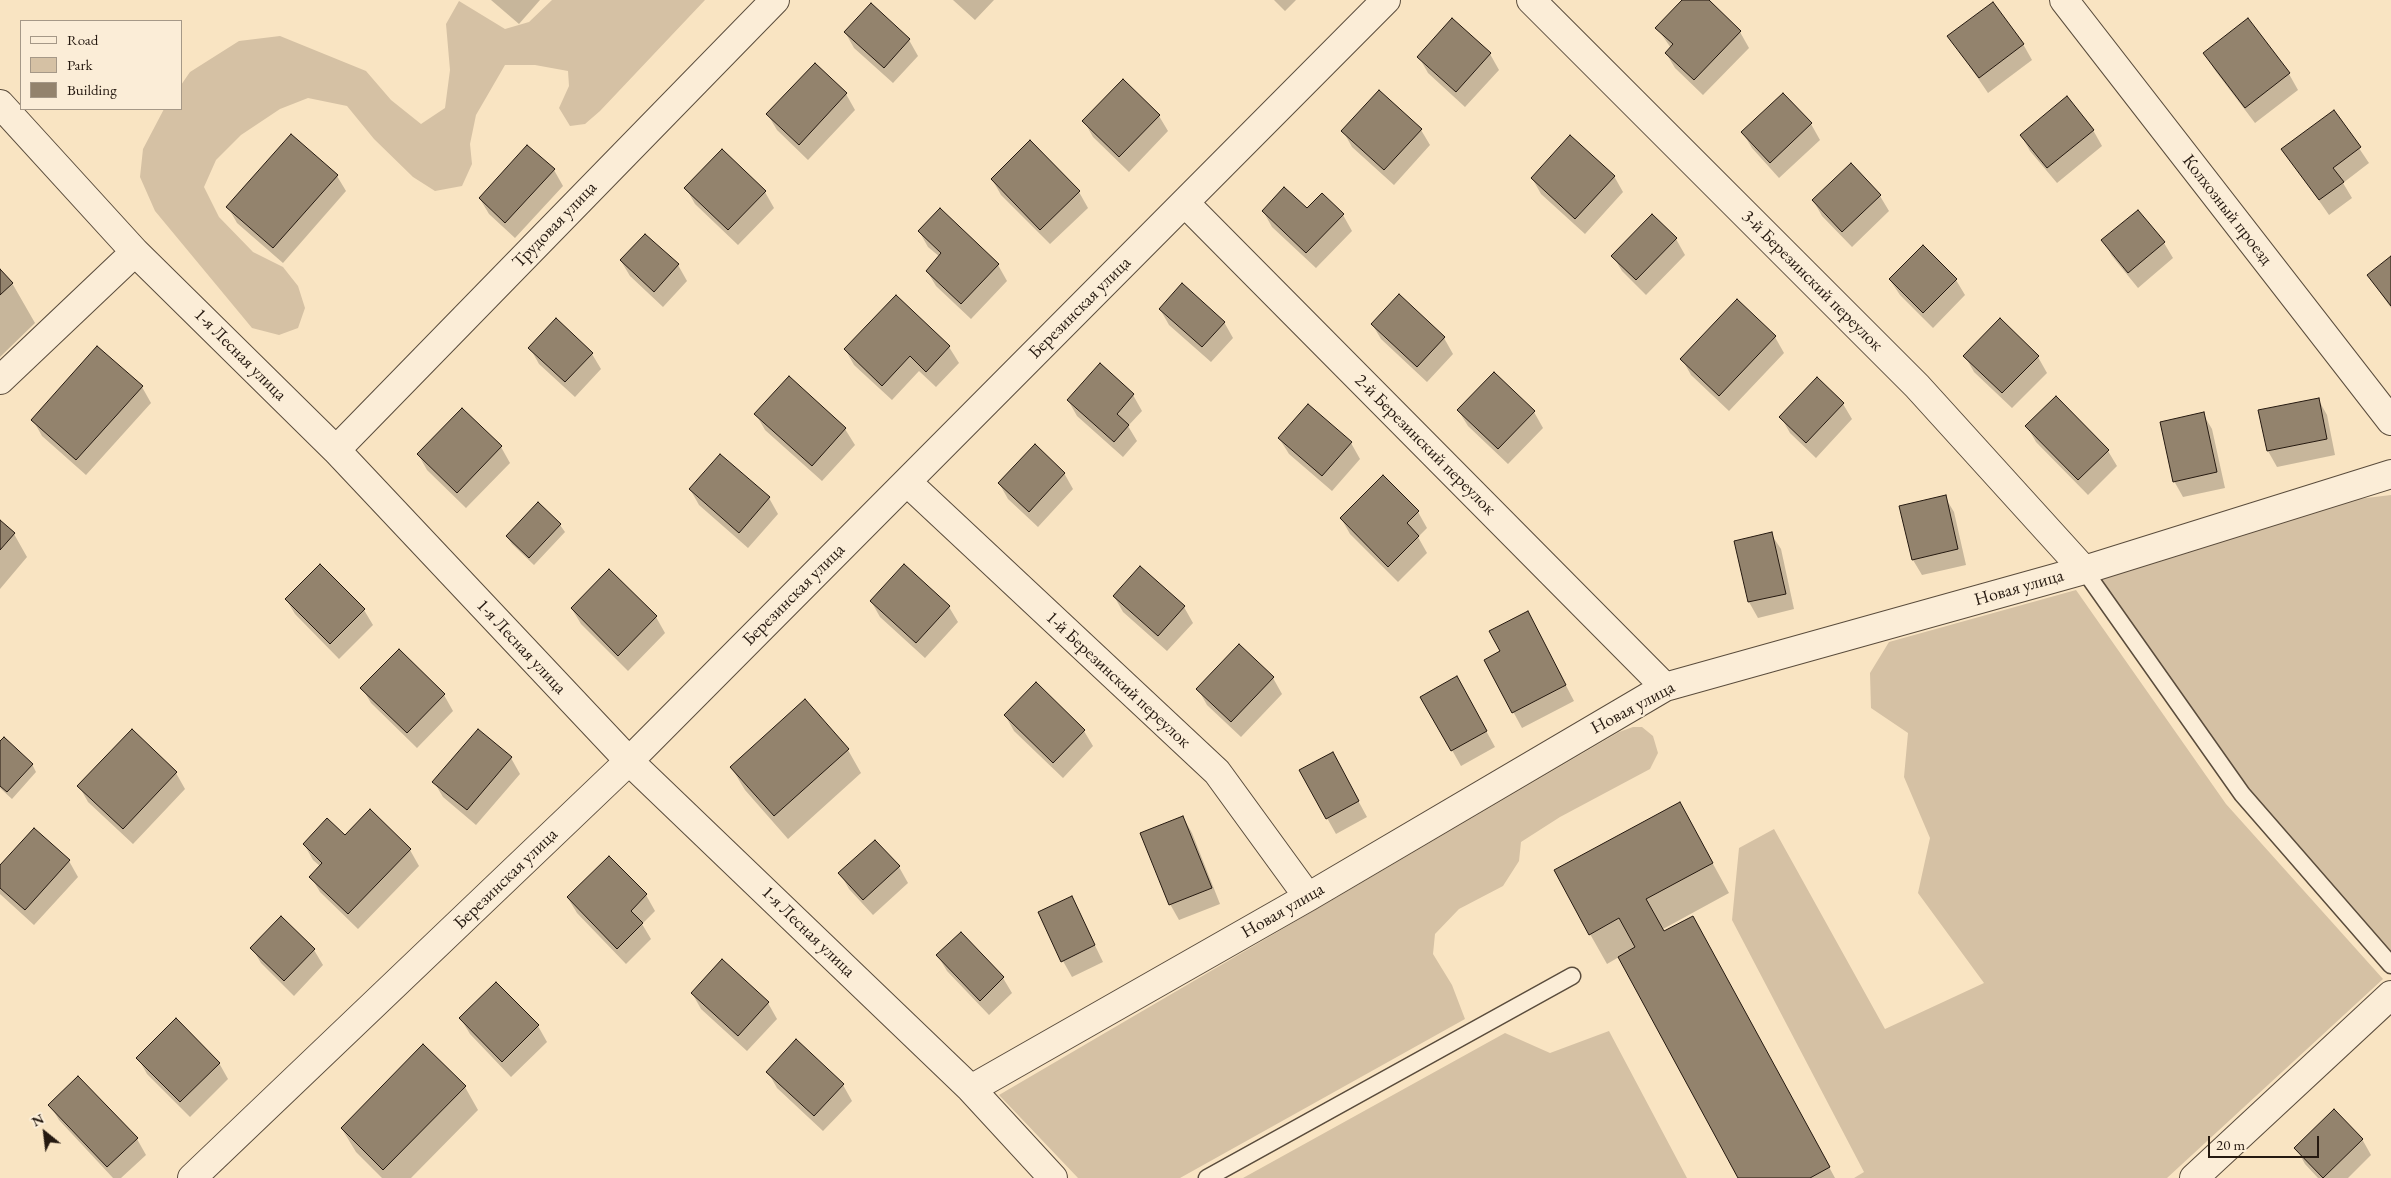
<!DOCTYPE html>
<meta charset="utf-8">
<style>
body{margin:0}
#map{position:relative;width:2391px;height:1178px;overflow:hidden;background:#f9e4c2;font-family:"EB Garamond",serif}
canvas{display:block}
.legend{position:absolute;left:20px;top:20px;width:162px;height:90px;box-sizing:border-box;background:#fbedd7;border:1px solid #a59887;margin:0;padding:6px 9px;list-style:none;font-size:15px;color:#251910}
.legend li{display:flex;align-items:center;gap:10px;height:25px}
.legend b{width:25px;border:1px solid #a59887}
.north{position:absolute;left:20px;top:1108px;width:50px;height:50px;-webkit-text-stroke:4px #fbedd7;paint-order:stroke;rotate:331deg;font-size:14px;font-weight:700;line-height:20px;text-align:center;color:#251910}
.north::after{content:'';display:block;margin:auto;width:18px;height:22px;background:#251910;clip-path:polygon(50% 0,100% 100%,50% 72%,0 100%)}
.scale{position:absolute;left:2208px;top:1136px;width:111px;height:22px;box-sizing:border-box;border:2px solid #251910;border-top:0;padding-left:6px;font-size:15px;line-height:18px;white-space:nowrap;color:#251910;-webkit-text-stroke:4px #fbedd7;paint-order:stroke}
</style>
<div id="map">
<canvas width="2391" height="1178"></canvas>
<ul class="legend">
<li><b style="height:6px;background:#fbedd7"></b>Road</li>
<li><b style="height:14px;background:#d5c1a4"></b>Park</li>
<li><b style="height:14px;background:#93836d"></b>Building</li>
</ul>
<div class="north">N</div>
<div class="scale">20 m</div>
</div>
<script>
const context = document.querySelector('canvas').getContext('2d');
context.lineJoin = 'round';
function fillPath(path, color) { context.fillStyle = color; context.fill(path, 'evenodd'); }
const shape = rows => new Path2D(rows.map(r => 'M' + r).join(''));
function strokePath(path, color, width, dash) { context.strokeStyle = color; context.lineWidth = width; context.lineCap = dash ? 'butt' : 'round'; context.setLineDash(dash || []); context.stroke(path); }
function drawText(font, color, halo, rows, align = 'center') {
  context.font = font + ' "EB Garamond",serif'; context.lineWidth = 5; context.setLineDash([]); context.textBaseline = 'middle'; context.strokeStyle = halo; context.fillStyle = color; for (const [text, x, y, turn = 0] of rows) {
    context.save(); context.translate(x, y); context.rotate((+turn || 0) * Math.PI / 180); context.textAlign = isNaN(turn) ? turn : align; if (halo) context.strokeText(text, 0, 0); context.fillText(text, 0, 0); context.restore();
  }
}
const green = shape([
 [552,0,705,0,600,111,585,124,570,126,559,108,569,86,568,71,535,65,505,65,476,115,470,144,472,164,462,186,435,191,413,177,374,139,347,106,308,98,280,109,241,135,216,160,204,187,219,217,253,252,283,267,298,286,305,308,298,328,279,335,252,328,155,211,140,177,143,149,164,109,181,109,181,85,190,72,239,41,280,36,366,71,391,100,421,124,445,108,450,70,446,24,459,1,505,29,529,22],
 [2391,495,2391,952,2246,789,2101,579,2358,499],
 [2076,590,2226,804,2383,979,2167,1178,1854,1178,1864,1172,1732,920,1739,848,1774,829,1885,1029,1984,983,1918,893,1930,838,1904,777,1908,733,1871,708,1870,673,1889,642],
 [1633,727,1642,727,1653,736,1658,753,1650,769,1560,817,1521,842,1519,861,1503,886,1459,909,1435,934,1433,954,1452,985,1465,1019,1180,1178,1078,1178,999,1095,1619,732],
 [1609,1031,1687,1178,1243,1178,1505,1033,1550,1053]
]);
const shadow = shape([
 [491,0,540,0,519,24],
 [953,0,994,0,975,20],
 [1274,0,1296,0,1285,11],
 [1684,0,1707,0,1740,32,1749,48,1703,95,1675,68,1666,53,1671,48,1657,28],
 [871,5,909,40,918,56,893,83,854,48,845,32],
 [2248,20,2289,74,2298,90,2255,123,2214,69,2205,53],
 [1949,36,2023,44,2032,60,1988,93],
 [1490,54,1499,70,1465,107,1428,73,1419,57],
 [815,65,846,94,855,110,808,160,777,130,768,115],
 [1783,94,1811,124,1820,140,1779,178,1752,148,1743,133],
 [2334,111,2369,163,2343,183,2352,198,2329,215,2283,149],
 [1159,116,1168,131,1129,172,1093,137,1084,121],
 [1421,130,1430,145,1394,185,1352,147,1343,131],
 [2093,130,2102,146,2057,183,2030,151,2021,135],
 [1030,142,1079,192,1088,208,1050,244,1001,195,992,179],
 [722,151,765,192,774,208,738,245,695,204,686,188],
 [554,170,563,186,515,238,489,214,480,199],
 [337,176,346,191,283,263,237,223,228,207],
 [1614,176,1623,192,1585,234,1541,194,1532,178],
 [1322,194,1343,215,1352,231,1316,268,1272,227,1263,211,1307,210],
 [1880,196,1889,211,1852,247,1822,216,1813,200],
 [940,210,998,265,1007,281,971,319,936,286,927,271,940,257,928,247,919,231],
 [1676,239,1685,255,1646,295,1622,271,1613,256],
 [2103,240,2164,243,2173,258,2138,288,2112,256],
 [2391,257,2391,308,2368,275],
 [621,261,678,265,687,281,663,307,630,276],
 [0,271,12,283,35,323,0,357],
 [1890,280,1956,280,1965,295,1933,328,1900,295],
 [1399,296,1444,338,1453,354,1427,382,1381,339,1372,324],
 [896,297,949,347,959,363,936,387,919,371,892,400,854,365,845,349],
 [1737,301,1775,337,1784,353,1729,411,1691,375,1682,359],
 [1160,309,1224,322,1233,338,1211,362,1169,325],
 [530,348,592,354,601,369,575,397,539,364],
 [1965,356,2038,357,2047,373,2012,408,1974,372],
 [1494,373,1534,412,1543,428,1508,464,1468,426,1458,410],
 [789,378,845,429,855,445,822,481,765,430,756,414],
 [142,387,151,403,86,475,42,436,33,420],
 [1133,395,1142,411,1128,426,1137,441,1123,457,1077,416,1068,400],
 [2318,399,2327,415,2335,455,2277,467,2268,451,2260,411],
 [1843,404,1852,419,1816,458,1790,433,1781,417],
 [1308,405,1351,443,1360,459,1332,491,1289,454,1279,438],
 [462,410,501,447,510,463,466,508,427,470,418,454],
 [2203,414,2212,429,2225,488,2183,497,2174,481],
 [2027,426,2108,451,2117,466,2088,495,2036,442],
 [1064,473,1073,489,1038,527,1008,499,999,483],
 [690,489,769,498,778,514,748,548,699,505],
 [1945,497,1954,512,1966,565,1922,575,1913,560],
 [538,504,560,525,565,532,534,565,512,544,507,537],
 [1418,512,1427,528,1418,537,1427,553,1398,582,1350,534,1341,518],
 [0,522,14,534,27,557,0,589],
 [1771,534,1781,549,1794,609,1758,618,1749,602,1735,542],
 [1114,596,1184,607,1193,623,1167,651,1123,612],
 [286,599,364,610,373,625,339,659,295,614],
 [871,601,949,607,958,622,925,658,880,617],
 [572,609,656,617,665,633,628,671,581,624],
 [1536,628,1574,701,1522,728,1485,660],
 [1239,646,1273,678,1282,694,1241,737,1207,705,1198,689],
 [1457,678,1495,747,1461,766,1422,697],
 [362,688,444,695,453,711,417,748,371,703],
 [1005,715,1084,731,1093,746,1063,778,1014,731],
 [132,731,176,773,185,789,133,844,88,802,79,786],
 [0,743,32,764,36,772,12,799,0,788],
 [848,750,861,773,788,839,745,790,731,767],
 [511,758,520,774,476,825,443,797,434,782],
 [1341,769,1367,817,1336,834,1327,818],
 [1183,817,1192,833,1220,904,1179,920,1170,904],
 [34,829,69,861,78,877,34,925,0,894,0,867],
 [1696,833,1729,893,1663,929,1664,932,1693,917,1835,1178,1739,1178,1619,957,1607,964,1590,934],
 [345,837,410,850,419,866,358,929,320,892,311,877,321,867,313,860,304,844],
 [875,842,899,867,908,883,873,915,849,889,840,873],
 [609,858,646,895,655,911,642,924,651,939,626,964,577,913,568,898],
 [1072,898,1103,962,1072,977,1063,961],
 [961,933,1003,978,1012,993,989,1015,947,971,938,956],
 [252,948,314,950,323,965,294,996,261,963],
 [722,961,768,1003,777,1019,747,1051,701,1009,692,993],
 [496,983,538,1026,547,1042,511,1077,470,1034,461,1019],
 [138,1058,219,1063,228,1079,190,1117,147,1074],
 [768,1072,843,1085,852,1101,823,1131,777,1088],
 [465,1087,478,1110,411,1178,382,1178,356,1152,342,1129],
 [50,1105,137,1139,146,1155,121,1178,113,1178,59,1120],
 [2362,1139,2371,1155,2348,1178,2318,1178,2305,1164,2296,1148]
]);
const building = shape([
 [1682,0,1709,0,1741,31,1694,80,1665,53,1673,44,1655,28,1682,0],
 [1993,2,2024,44,1979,78,1947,36,1993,2],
 [871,3,910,39,884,68,844,32,871,3],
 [1452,18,1491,53,1456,92,1417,57,1452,18],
 [2248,18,2290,73,2245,108,2203,53,2248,18],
 [815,63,847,93,799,145,766,114,815,63],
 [1123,79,1160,115,1119,157,1082,121,1123,79],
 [1379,90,1422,129,1384,170,1341,131,1379,90],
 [1783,93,1812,123,1770,163,1741,132,1783,93],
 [2067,96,2094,130,2047,168,2020,135,2067,96],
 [2334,110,2361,147,2333,168,2344,182,2319,200,2281,149,2334,110],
 [291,134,338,175,273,248,226,207,291,134],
 [1570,135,1615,176,1575,219,1531,178,1570,135],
 [1030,140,1080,191,1040,230,991,179,1030,140],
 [527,145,555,169,505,223,479,198,527,145],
 [722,149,766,191,728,230,684,188,722,149],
 [1851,163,1881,195,1842,232,1812,200,1851,163],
 [1284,187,1307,208,1322,193,1344,214,1306,253,1262,211,1284,187],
 [940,208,999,264,961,304,926,271,941,253,918,231,940,208],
 [2138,210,2165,242,2128,273,2101,240,2138,210],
 [1652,214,1677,238,1636,280,1611,256,1652,214],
 [645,234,679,264,654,292,620,260,645,234],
 [1923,245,1957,279,1923,313,1889,279,1923,245],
 [2391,256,2391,306,2367,275,2391,256],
 [0,269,13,283,0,295,0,269],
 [1182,283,1225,322,1202,347,1159,309,1182,283],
 [1399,294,1445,337,1417,367,1371,324,1399,294],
 [896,295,950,346,926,372,910,356,882,386,844,349,896,295],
 [1737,299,1776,336,1719,396,1680,359,1737,299],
 [556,318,593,353,565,382,528,348,556,318],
 [2000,318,2039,356,2002,393,1963,356,2000,318],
 [97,346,143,386,76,460,31,420,97,346],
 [1100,363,1134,394,1117,414,1129,425,1114,442,1067,400,1100,363],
 [1494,372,1535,411,1498,449,1457,410,1494,372],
 [789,376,846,428,812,466,754,414,789,376],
 [1817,377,1844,403,1806,443,1779,417,1817,377],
 [2056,396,2109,450,2078,480,2025,426,2056,396],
 [2319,398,2327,439,2267,451,2258,410,2319,398],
 [1308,404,1352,442,1322,476,1278,438,1308,404],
 [462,408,502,446,457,493,417,454,462,408],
 [2204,412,2217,472,2173,482,2160,422,2204,412],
 [1035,444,1065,473,1029,512,998,483,1035,444],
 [720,454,770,497,739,533,689,489,720,454],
 [1383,475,1419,511,1407,523,1419,536,1388,567,1340,518,1383,475],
 [1946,495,1958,549,1912,560,1899,506,1946,495],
 [538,502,561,524,529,558,506,536,538,502],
 [0,520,15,533,0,550,0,520],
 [1772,532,1786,594,1748,602,1734,541,1772,532],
 [320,564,365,609,330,644,285,599,320,564],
 [904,564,950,606,916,643,870,601,904,564],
 [1140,566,1185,606,1158,636,1113,596,1140,566],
 [609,569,657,616,618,656,571,608,609,569],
 [1528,611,1566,685,1512,713,1484,660,1500,651,1489,631,1528,611],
 [1239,644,1274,677,1231,722,1196,689,1239,644],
 [399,649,445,694,407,733,360,688,399,649],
 [1457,676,1487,731,1451,751,1420,697,1457,676],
 [1036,682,1085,730,1053,763,1004,715,1036,682],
 [805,699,849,749,774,816,730,767,805,699],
 [132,729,177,772,123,829,77,786,132,729],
 [478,729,512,757,467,810,432,782,478,729],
 [4,737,33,764,7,792,0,786,0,741,4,737],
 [1333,752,1359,801,1326,819,1299,770,1333,752],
 [1680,802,1713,863,1646,899,1664,931,1693,916,1830,1167,1810,1178,1738,1178,1618,957,1635,947,1619,918,1589,935,1554,870,1680,802],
 [370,809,411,849,348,914,309,877,322,863,303,844,327,818,345,835,370,809],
 [1183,816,1212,888,1169,905,1140,833,1183,816],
 [34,828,70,860,25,910,0,888,0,865,34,828],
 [875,840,900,866,863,900,838,873,875,840],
 [609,856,647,894,631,911,643,923,617,949,567,897,609,856],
 [1072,896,1095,945,1061,962,1038,912,1072,896],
 [281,916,315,949,284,981,250,948,281,916],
 [961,932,1004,977,980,1001,936,955,961,932],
 [722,959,769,1002,738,1036,691,993,722,959],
 [496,982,539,1025,502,1062,459,1018,496,982],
 [176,1018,220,1063,180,1102,136,1058,176,1018],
 [796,1039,844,1084,814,1116,766,1072,796,1039],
 [423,1044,466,1086,383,1170,341,1128,423,1044],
 [78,1076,138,1138,107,1167,48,1105,78,1076],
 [2334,1109,2363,1139,2323,1178,2294,1148,2334,1109]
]);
const service = shape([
 [2084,570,2242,794,2391,965],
 [1207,1178,1572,976]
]);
const minor = shape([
 [1531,0,1917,386,2084,570],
 [2064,0,2391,421],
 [0,104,135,252,336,450,629,761,971,1089,1053,1178],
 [1185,203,1665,687],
 [0,380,135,252],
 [336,450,775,0],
 [907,482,1217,772,1308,897],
 [971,1089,1308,897,1665,687,2084,570,2391,474],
 [192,1178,629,761,1386,0],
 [2194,1178,2391,995]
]);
const streetNames = [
 ["Колхозный проезд",2227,210,52],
 ["Трудовая улица",555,225,-46],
 ["3-й Березинский переулок",1812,281,45],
 ["Березинская улица",1080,308,-45],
 ["1-я Лесная улица",240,355,45],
 ["2-й Березинский переулок",1425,445,45],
 ["Новая улица",2019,588,-16],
 ["Березинская улица",794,595,-45],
 ["1-я Лесная улица",521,647,47],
 ["1-й Березинский переулок",1118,680,43],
 ["Новая улица",1633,708,-28],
 ["Березинская улица",506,879,-44],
 ["Новая улица",1283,911,-30],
 ["1-я Лесная улица",808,932,44]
];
fillPath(green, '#d5c1a4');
fillPath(shadow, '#0003');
fillPath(building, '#93836d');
strokePath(building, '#251910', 1);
strokePath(service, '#5a4c3c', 19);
strokePath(minor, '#5a4c3c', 30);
strokePath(service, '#fbedd7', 16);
strokePath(minor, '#fbedd7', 28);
drawText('18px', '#251910', '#fbedd7', streetNames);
</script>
